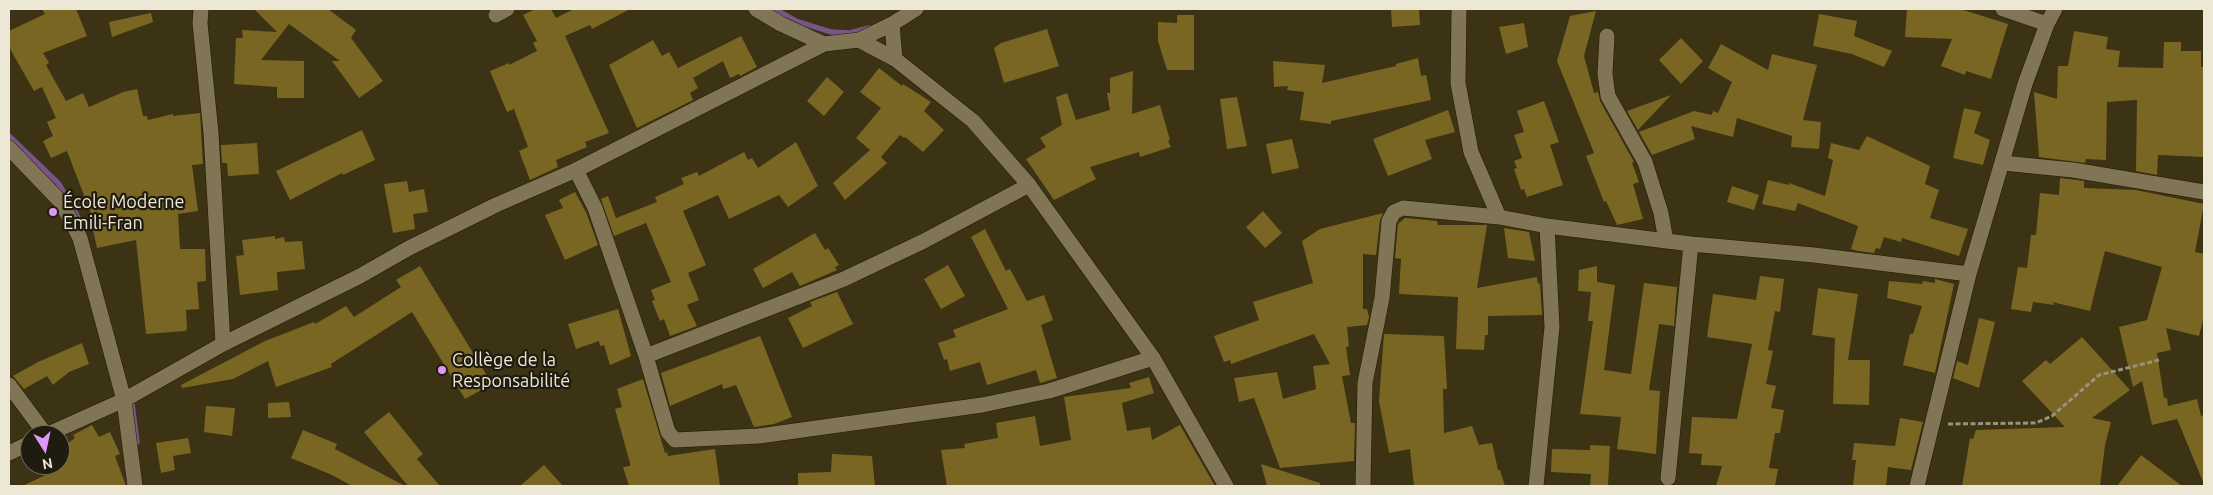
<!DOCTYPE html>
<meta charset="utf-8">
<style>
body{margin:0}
#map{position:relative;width:2213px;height:495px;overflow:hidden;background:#3c3214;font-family:Ubuntu,sans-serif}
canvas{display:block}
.frame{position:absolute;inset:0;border:10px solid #ede8d6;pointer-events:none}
.north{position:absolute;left:20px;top:425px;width:50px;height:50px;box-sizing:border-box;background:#1f1b0e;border:1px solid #716d5e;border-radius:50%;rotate:170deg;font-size:14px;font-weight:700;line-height:20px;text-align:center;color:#ede8d6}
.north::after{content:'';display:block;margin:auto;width:18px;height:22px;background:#dc99f4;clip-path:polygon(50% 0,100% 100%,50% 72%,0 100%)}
</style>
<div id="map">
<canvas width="2213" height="495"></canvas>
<div class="frame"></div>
<div class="north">N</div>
</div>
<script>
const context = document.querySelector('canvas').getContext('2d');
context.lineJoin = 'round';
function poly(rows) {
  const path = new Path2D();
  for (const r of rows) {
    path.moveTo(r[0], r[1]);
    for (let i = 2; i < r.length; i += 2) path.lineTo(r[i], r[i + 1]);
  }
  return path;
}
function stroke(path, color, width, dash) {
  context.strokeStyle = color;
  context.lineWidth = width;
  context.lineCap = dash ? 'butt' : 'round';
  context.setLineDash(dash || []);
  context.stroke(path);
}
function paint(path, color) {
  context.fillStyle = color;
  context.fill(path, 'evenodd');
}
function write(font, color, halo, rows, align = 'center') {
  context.font = font + ' Ubuntu,sans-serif';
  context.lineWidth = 4.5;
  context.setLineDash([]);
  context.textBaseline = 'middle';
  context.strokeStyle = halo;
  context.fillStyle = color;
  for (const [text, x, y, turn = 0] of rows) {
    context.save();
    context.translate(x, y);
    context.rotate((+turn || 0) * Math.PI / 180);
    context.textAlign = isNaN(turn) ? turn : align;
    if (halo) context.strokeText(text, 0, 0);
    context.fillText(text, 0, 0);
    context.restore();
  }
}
const stream = poly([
 [774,9,796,21,831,32,850,33,869,28],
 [9,136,58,183,74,209,83,229],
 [132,404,137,442]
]);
const building = poly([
 [42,9,76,9,87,36,43,53,49,63,46,65,66,101,83,93,89,107,123,92,137,89,143,116,147,116,148,120,173,114,173,116,200,113,203,164,192,165,198,211,178,214,180,249,205,249,206,281,197,282,199,309,186,310,187,329,185,331,146,334,136,240,97,248,92,225,95,224,67,151,51,158,43,141,53,136,47,122,56,118,42,87,34,91,9,47,9,31,45,14],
 [254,9,328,9,356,30,351,38,383,81,359,98,332,61,340,61,289,24,261,60,304,61,304,98,277,98,277,87,234,84,236,38,243,38,242,30,277,32],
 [535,9,551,9,556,18,574,9,630,9,592,29,590,25,565,36,609,133,585,142,587,147,556,160,558,167,530,180,519,151,528,147,514,109,507,112,490,71,509,63,509,65,537,51,533,43,537,41,523,15],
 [1391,9,1419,9,1420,25,1392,27],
 [1907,9,1960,9,2008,24,1991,79,1966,71,1965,75,1941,66,1952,39,1905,37],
 [1596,11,1584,56,1594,93,1598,92,1600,101,1634,162,1632,163,1639,182,1633,184,1643,219,1617,225,1606,201,1604,202,1586,156,1594,153,1557,61,1570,16],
 [151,13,153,22,112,37,109,22],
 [1819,14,1857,21,1854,36,1892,51,1884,67,1852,54,1813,46],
 [1177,15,1194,15,1194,70,1167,70,1158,41,1158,22,1177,23],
 [1524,23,1528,47,1506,54,1499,27],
 [1047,29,1059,66,1004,83,994,48,1001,43],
 [2074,31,2108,37,2106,49,2120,51,2118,67,2163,68,2164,42,2181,42,2181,51,2201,51,2201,67,2204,67,2204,157,2158,155,2157,175,2136,171,2137,100,2107,102,2106,160,2086,159,2085,163,2039,157,2034,92,2057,99,2058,66,2068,66],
 [741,36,757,67,740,76,739,74,730,78,723,61,693,78,698,88,690,93,693,100,637,128,609,65,653,40,662,56,669,52,678,68],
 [1681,38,1703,61,1681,84,1659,60],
 [1721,44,1768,70,1772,54,1817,65,1803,120,1821,122,1819,149,1791,147,1792,136,1737,118,1733,137,1691,126,1695,139,1652,155,1639,132,1694,111,1712,115,1713,111,1718,113,1732,82,1708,68],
 [1418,58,1421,76,1426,75,1431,100,1331,121,1331,124,1300,120,1304,92,1287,90,1288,86,1274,87,1273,61,1325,65,1322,83,1396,66,1396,64],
 [879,68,902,86,903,84,931,102,924,111,944,130,923,152,905,137,904,138,900,135,881,157,887,163,845,200,833,183,870,150,856,138,881,108,860,92],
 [1133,71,1132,114,1160,105,1170,140,1168,141,1171,147,1140,157,1139,152,1090,167,1096,179,1054,200,1026,159,1046,147,1040,138,1062,125,1056,97,1067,93,1076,120,1110,110,1107,93,1110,93,1110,78],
 [827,77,844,92,824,116,807,101],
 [1671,95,1638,130,1627,111],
 [1237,97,1247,146,1227,149,1220,99],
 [1544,101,1559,142,1550,145,1563,185,1527,197,1524,189,1521,190,1514,169,1517,168,1514,161,1522,158,1514,135,1524,132,1517,111],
 [1964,108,1981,112,1974,133,1990,140,1983,165,1953,158],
 [1448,110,1455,132,1425,140,1432,159,1388,176,1373,139],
 [362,130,375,160,343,175,342,173,290,200,276,171],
 [1867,136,1930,166,1925,184,1939,190,1930,218,1968,229,1959,256,1902,238,1901,242,1884,237,1880,249,1876,248,1874,253,1858,251,1851,249,1858,226,1798,203,1795,211,1762,204,1768,180,1789,185,1789,183,1825,196,1833,160,1828,158,1831,143,1859,150],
 [1292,139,1299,168,1272,174,1266,144],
 [796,142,818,186,788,207,779,195,729,219,718,195,683,211,706,265,688,273,699,300,687,305,697,326,670,336,664,319,660,321,652,301,655,300,651,290,671,282,646,223,614,236,601,199,608,196,616,218,657,202,655,197,684,184,681,178,697,172,699,176,744,152,748,160,752,158,758,168],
 [257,143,259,174,228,176,227,163,222,163,221,145],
 [2060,178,2084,181,2084,188,2136,190,2204,204,2195,252,2204,254,2204,316,2199,336,2166,328,2171,350,2157,353,2164,398,2167,398,2168,406,2197,399,2201,416,2204,415,2204,484,2177,419,2152,425,2142,381,2133,387,2119,327,2147,320,2162,267,2105,251,2090,311,2052,302,2055,305,2033,302,2031,312,2011,309,2018,267,2027,268,2031,235,2036,235,2040,193,2059,195],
 [407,181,409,192,424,189,428,212,413,214,415,229,393,233,384,184],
 [1732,186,1759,195,1754,210,1727,202],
 [575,192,586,212,598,245,565,260,545,215,563,208,559,200],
 [1263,211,1282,233,1265,248,1246,227],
 [1383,213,1380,220,1376,255,1363,254,1363,309,1367,309,1369,317,1367,325,1347,327,1349,346,1346,347,1350,375,1342,376,1351,423,1355,423,1354,461,1280,468,1254,398,1239,402,1234,378,1277,372,1283,399,1316,389,1313,366,1330,364,1314,334,1231,364,1230,360,1224,362,1214,336,1259,320,1253,302,1313,283,1302,241,1320,229],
 [1405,218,1437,221,1438,225,1487,225,1477,288,1537,277,1538,284,1540,283,1542,315,1488,316,1488,335,1485,335,1484,350,1456,349,1458,297,1399,294,1401,259,1395,258,1398,224],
 [1504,228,1529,232,1535,261,1508,258],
 [985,229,1006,271,1010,269,1027,301,1044,295,1053,320,1041,325,1057,378,1040,383,1036,370,987,385,980,362,950,371,947,359,944,360,938,343,956,337,953,330,1008,309,971,237],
 [815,233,825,250,828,248,839,265,835,267,837,270,800,286,792,272,763,288,753,269],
 [275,236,275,239,284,237,285,242,302,241,305,269,277,272,278,290,240,295,236,256,244,255,242,240],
 [948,265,965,296,941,309,924,279],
 [420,266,492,384,465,399,412,312,331,364,332,367,276,387,268,361,233,379,182,388,181,385,265,341,314,322,315,324,346,306,354,317,401,287,396,280],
 [1597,266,1597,282,1615,285,1604,370,1631,374,1644,283,1677,287,1674,326,1659,324,1649,390,1660,391,1656,454,1617,449,1621,417,1580,414,1593,321,1588,321,1591,292,1578,291,1579,270],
 [1760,276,1784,279,1780,312,1775,311,1768,350,1773,351,1766,384,1776,386,1771,408,1784,410,1780,433,1775,433,1769,468,1778,469,1775,486,1716,486,1722,466,1701,465,1702,454,1689,453,1692,417,1737,419,1752,344,1707,337,1713,294,1756,300],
 [1935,279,1954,284,1935,373,1903,365,1910,334,1913,334,1922,306,1887,298,1889,281,1922,284,1923,281,1935,283],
 [1818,288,1858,294,1848,360,1870,360,1869,405,1833,404,1835,338,1812,335],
 [837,292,853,324,803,348,788,318,812,306,810,302],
 [618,309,631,356,610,365,604,345,600,346,599,341,576,349,568,324],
 [1979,318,1995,322,1979,388,1953,378,1957,361,1968,365],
 [1384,334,1444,336,1447,389,1443,389,1444,433,1472,426,1479,445,1492,443,1498,470,1500,470,1505,486,1414,486,1410,449,1389,453,1379,401],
 [760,336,792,417,774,424,754,427,736,385,723,389,722,384,670,406,661,373],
 [2082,337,2130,390,2092,418,2111,422,2105,445,2100,486,1962,486,1970,438,1973,439,1976,430,2065,427,2022,381,2046,360,2050,364],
 [82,343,89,364,69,372,53,385,47,376,24,389,13,376,38,362],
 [1149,377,1154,393,1122,403,1127,431,1150,427,1152,440,1180,425,1215,486,947,486,941,450,965,448,964,444,998,438,996,423,1035,416,1040,446,1071,440,1064,397,1131,388,1129,383],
 [643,379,665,453,667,452,668,456,715,449,720,486,629,486,623,467,630,466,630,463,615,409,622,407,617,389],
 [289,402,291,417,268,418,268,403],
 [206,406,235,408,232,436,204,432],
 [389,412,423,454,417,459,440,486,408,486,364,432],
 [1900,418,1923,422,1911,470,1888,467,1886,486,1853,486,1856,460,1852,460,1854,443,1895,446],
 [92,425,99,437,110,432,120,454,115,456,126,486,22,486,48,474,41,465,60,465,60,449,75,438,73,435],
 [303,430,337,444,335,449,405,486,352,486,332,475,291,458],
 [188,438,191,453,173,456,175,470,161,473,156,443],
 [1590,445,1610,446,1608,486,1590,486,1591,474,1551,472,1552,449,1590,450],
 [832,454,872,456,875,486,798,486,798,473,831,472],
 [2141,455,2182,486,2117,486],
 [1261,464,1320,483,1320,486,1267,486],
 [544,465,563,486,520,486]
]);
const path = poly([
 [1948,424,2036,423,2052,416,2099,375,2159,360]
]);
const minor = poly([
 [201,9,200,23,211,133,223,344],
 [756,9,781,24,824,44],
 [1459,9,1458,83,1471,152,1499,217],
 [2003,9,2047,24],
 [496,15,507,9],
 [892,24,895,59],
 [1607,36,1605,74,1608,96,1645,162,1661,213,1666,241],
 [859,40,895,59,973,121,1029,185,1153,358,1226,486],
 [9,148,61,202,80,238,124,400,135,486],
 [2003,163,2073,170,2204,192],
 [576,170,595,208,646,356,668,432,675,440,759,436,982,405,1049,391,1153,358],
 [646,356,844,279,924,241,1029,185],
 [9,385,46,435],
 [46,435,124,400,223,344,360,276,409,248,496,205,576,170,824,44,859,40,892,24,916,9],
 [9,453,30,443],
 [1668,478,1691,244],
 [1363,486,1365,383,1382,298,1389,221,1394,212,1403,208,1499,217,1547,226,1691,244,1814,255,1969,274],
 [1536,486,1552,327,1547,226],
 [1917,486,1969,274,2025,84,2047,24,2055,9]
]);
const markers = [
 [53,212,5,"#dc99f4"],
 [442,370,5,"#dc99f4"]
];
const poiNames = [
 ["École Moderne",63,202],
 ["Emili-Fran",63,223],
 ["Collège de la",452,360],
 ["Responsabilité",452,381]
];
stroke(stream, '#795486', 5.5);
paint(building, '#7a6623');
stroke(minor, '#231a00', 16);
stroke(path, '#9a937b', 3, [5, 2.5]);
stroke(minor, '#807555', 15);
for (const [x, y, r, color] of markers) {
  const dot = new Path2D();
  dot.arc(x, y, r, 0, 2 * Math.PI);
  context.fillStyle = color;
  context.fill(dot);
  stroke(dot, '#1f1b0e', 2);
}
write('18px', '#ede8d6', '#1f1b0e', poiNames, 'left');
</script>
